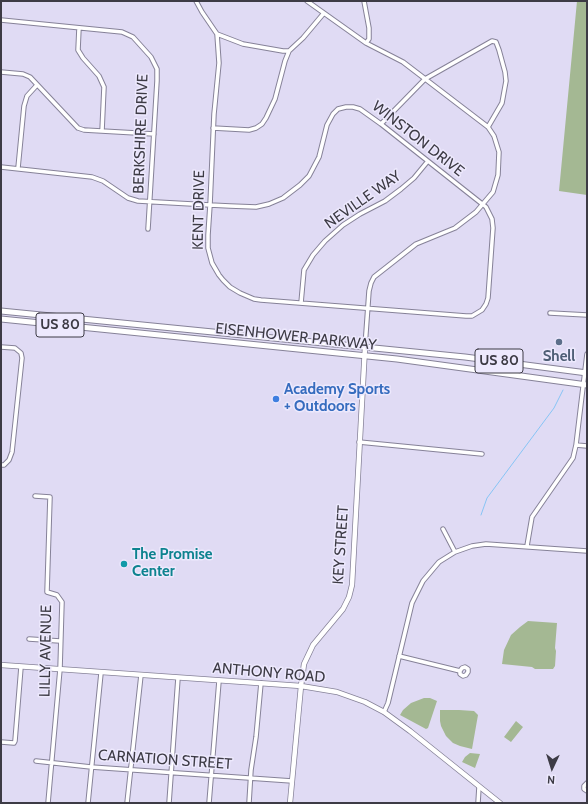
<!DOCTYPE html>
<style>
body{margin:0}
#map{position:relative;width:588px;height:804px;overflow:hidden;background:#e0dbf4;font-family:Cabin,sans-serif}
canvas{display:block}
.frame{position:absolute;inset:0;border:2px solid #3d3b45;pointer-events:none}
.north{position:absolute;left:532px;top:748px;width:40px;height:40px;-webkit-text-stroke:3px #ede9fd;paint-order:stroke;rotate:184deg;font-size:11px;font-weight:700;line-height:16px;text-align:center;color:#3d3b45}
.north::after{content:'';display:block;margin:auto;width:14px;height:18px;background:#3d3b45;clip-path:polygon(50% 0,100% 100%,50% 72%,0 100%)}
</style>
<div id="map">
<canvas width="588" height="804"></canvas>
<div class="frame"></div>
<div class="north">N</div>
</div>
<script>
const context = document.querySelector('canvas').getContext('2d');
context.lineJoin = 'round';
function paint(path, color) {
  context.fillStyle = color;
  context.fill(path, 'evenodd');
}
function poly(rows) {
  const path = new Path2D();
  for (const r of rows) {
    path.moveTo(r[0], r[1]);
    for (let i = 2; i < r.length; i += 2) path.lineTo(r[i], r[i + 1]);
  }
  return path;
}
function stroke(path, color, width, dash) {
  context.strokeStyle = color;
  context.lineWidth = width;
  context.lineCap = dash ? 'butt' : 'round';
  context.setLineDash(dash || []);
  context.stroke(path);
}
function write(font, color, halo, rows, align = 'center') {
  context.font = font + ' Cabin,sans-serif';
  context.lineWidth = 3;
  context.setLineDash([]);
  context.textBaseline = 'middle';
  context.strokeStyle = halo;
  context.fillStyle = color;
  for (const [text, x, y, turn = 0] of rows) {
    context.save();
    context.translate(x, y);
    context.rotate((+turn || 0) * Math.PI / 180);
    context.textAlign = isNaN(turn) ? turn : align;
    if (halo) context.strokeText(text, 0, 0);
    context.fillText(text, 0, 0);
    context.restore();
  }
}
const green = poly([
 [577,1,587,1,587,195,559,191],
 [528,621,557,623,555,648,556,651,555,666,553,669,535,669,532,667,502,664,504,650,511,635,520,627],
 [424,698,430,698,437,701,428,728,426,729,400,715,403,710,411,703],
 [440,710,459,710,474,711,478,715,472,749,460,746,453,743,446,736,441,726,440,721],
 [516,721,523,727,511,742,504,737],
 [470,753,480,754,475,768,462,762,465,757]
]);
const stream = poly([
 [481,515,487,498,554,408,563,390]
]);
const street = poly([
 [196,1,202,12,217,34,243,44,283,51,289,51,303,38,324,13],
 [307,1,366,43,403,62,488,127,494,136,499,152,498,175,493,192,476,212,455,228,416,244,374,277,371,283,369,291,365,347],
 [364,1,369,28,369,39,366,43],
 [1,20,122,32,133,37,151,57,157,69,157,81,148,229],
 [79,28,78,50,83,58,99,76,104,87,102,131],
 [1,72,23,74,30,77,78,128,84,130,154,134],
 [381,124,425,79,492,41,496,42,499,50,505,72,506,81,502,103,488,127],
 [213,128,249,130,256,128,262,124,266,118,275,99,285,61,289,51],
 [1,167,92,177,103,181,128,198,138,201,210,205,230,206,256,207,269,204,283,198,300,185,309,176,319,157,327,125,333,114,338,109,346,107,353,107,360,109,381,124,486,207,492,219,493,228,488,298,486,304,482,310,472,316,466,316,261,300,254,299,240,293,230,287,223,280,219,275,212,263,208,248,208,235,210,205,214,114,219,63,217,34],
 [18,168,24,106,27,96,37,85],
 [301,303,304,270,313,255,325,241,343,225,360,214,385,201,401,189,414,178,428,161],
 [550,313,587,315],
 [1,347,15,348,21,353,22,358,12,452,9,460,4,465,1,465],
 [359,442,482,454],
 [576,445,587,446],
 [35,496,50,497,47,592,57,595,62,602,60,669,48,803],
 [443,529,455,552],
 [527,546,532,517,573,458,576,445,587,354],
 [29,639,60,641],
 [399,656,460,671,460,674,463,676,466,675,468,672,468,669,465,667,462,668,460,671],
 [384,712,388,703,412,603,423,581,439,562,455,552,472,546,486,544,587,551],
 [1,742,14,743,15,741,21,667],
 [36,761,91,767,292,781],
 [587,783,584,786,584,789,587,791],
 [88,803,101,673],
 [127,803,141,675],
 [169,803,178,678],
 [209,803,219,681],
 [249,803,251,770,256,737,261,683],
 [478,803,479,787]
]);
const secondary = poly([
 [1,665,301,686,337,692,365,702,384,712,410,731,500,803],
 [290,803,301,686,304,664,313,645,343,609,349,597,352,585,365,347]
]);
const primary = poly([
 [1,311,465,357,587,373],
 [1,319,397,359,587,385]
]);
const markers = [
 [559,342,4,"#5c6f8a"],
 [276,399,4,"#3f7fe0"],
 [124,564,4,"#0f9aa8"]
];
const shields = [
 [60,325,48],
 [499,361,48]
];
const shieldNames = [
 ["US 80",60,325],
 ["US 80",499,361]
];
const streetNames = [
 ["BERKSHIRE DRIVE",141,134,-88],
 ["WINSTON DRIVE",418,139,38],
 ["NEVILLE WAY",363,200,-35],
 ["KENT DRIVE",199,210,-89],
 ["EISENHOWER PARKWAY",296,337,6],
 ["KEY STREET",341,545,-86],
 ["LILLY AVENUE",46,651,-89],
 ["ANTHONY ROAD",269,673,5],
 ["CARNATION STREET",165,760,4]
];
const serviceNames = [
 ["Shell",559,357]
];
const shopNames = [
 ["Academy Sports",284,390],
 ["+ Outdoors",284,407]
];
const cultureNames = [
 ["The Promise",132,555],
 ["Center",132,572]
];
paint(green, '#a4b893');
stroke(stream, '#87c4f5', 1);
stroke(street, '#868298', 5.5);
stroke(secondary, '#868298', 6);
stroke(primary, '#868298', 7);
stroke(street, '#fff', 3.5);
stroke(secondary, '#fff', 4.5);
stroke(primary, '#fff', 5);
for (const [x, y, r, color] of markers) {
  const dot = new Path2D();
  dot.arc(x, y, r, 0, 2 * Math.PI);
  context.fillStyle = color;
  context.fill(dot);
  stroke(dot, '#ede9fd', 1.5);
}
for (const [x, y, w] of shields) {
  const box = new Path2D();
  box.roundRect(x - w / 2, y - 12, w, 24, 3);
  context.fillStyle = '#ede9fd';
  context.fill(box);
  stroke(box, '#3d3b45', 1);
}
write('bold 14px', '#3d3b45', null, shieldNames);
write('15px', '#3d3b45', '#ede9fd', streetNames);
write('bold 15px', '#4e5e75', '#ede9fd', serviceNames);
write('bold 15px', '#366cbe', '#ede9fd', shopNames, 'left');
write('bold 15px', '#0d838f', '#ede9fd', cultureNames, 'left');
</script>
